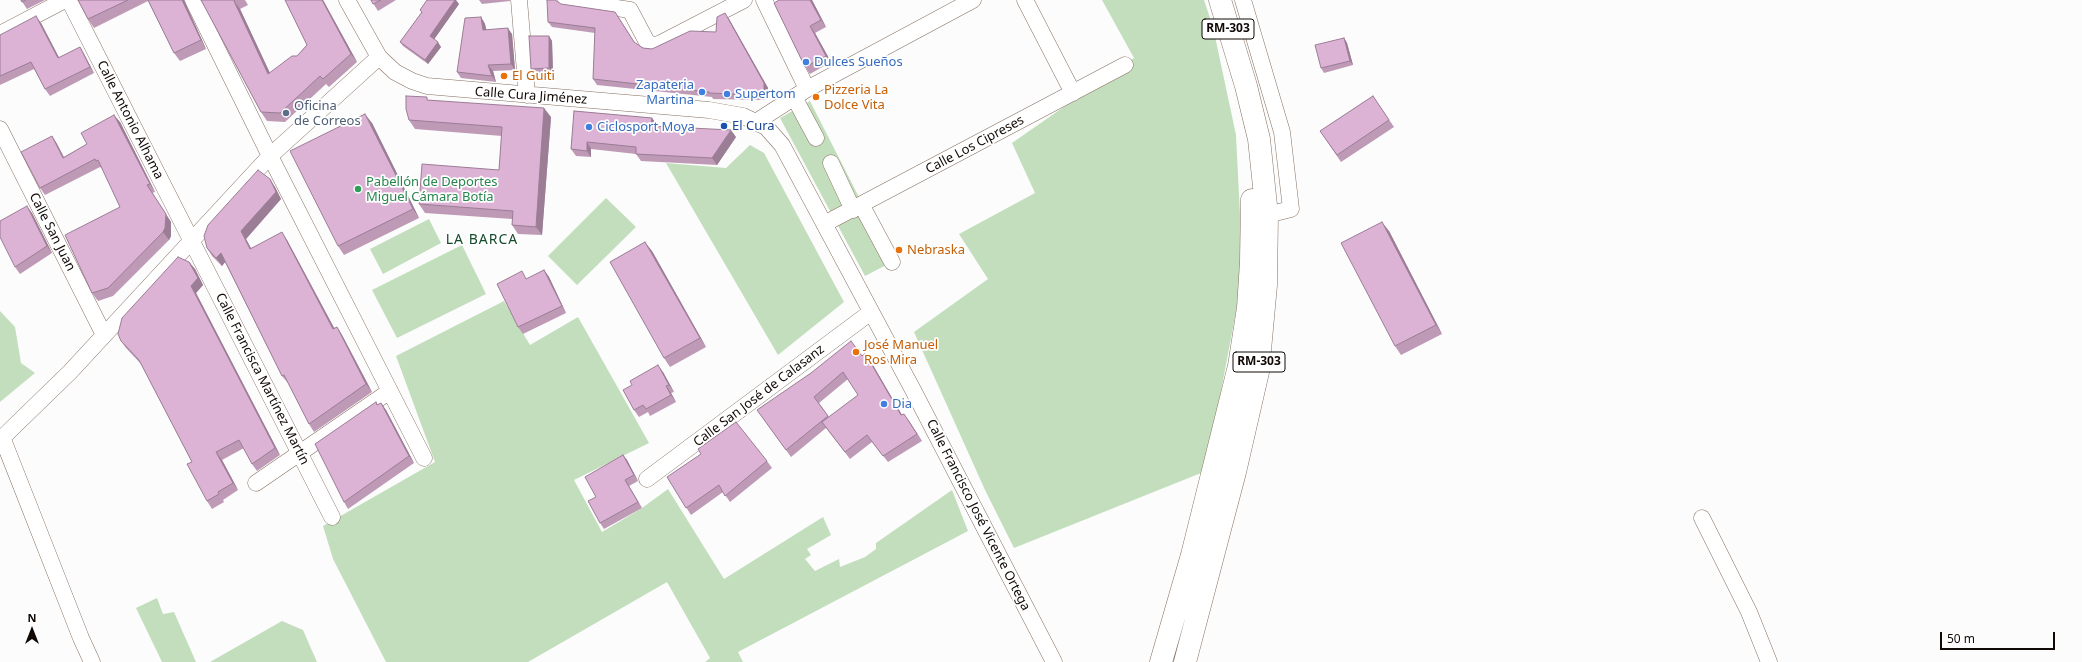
<!DOCTYPE html>
<meta charset="utf-8">
<style>
body{margin:0}
#map{position:relative;width:2082px;height:662px;overflow:hidden;background:#fcfcfc;font-family:"Noto Sans",sans-serif}
canvas{display:block}
.north{position:absolute;left:12px;top:610px;width:40px;height:40px;-webkit-text-stroke:3px #fff;paint-order:stroke;rotate:0deg;font-size:11px;font-weight:700;line-height:16px;text-align:center;color:#110905}
.north::after{content:'';display:block;margin:auto;width:14px;height:18px;background:#110905;clip-path:polygon(50% 0,100% 100%,50% 72%,0 100%)}
.scale{position:absolute;left:1940px;top:632px;width:115px;height:18px;box-sizing:border-box;border:2px solid #110905;border-top:0;padding-left:5px;font-size:12px;line-height:14px;white-space:nowrap;color:#110905;-webkit-text-stroke:3px #fff;paint-order:stroke}
</style>
<div id="map">
<canvas width="2082" height="662"></canvas>
<div class="north">N</div>
<div class="scale">50 m</div>
</div>
<script>
const context = document.querySelector('canvas').getContext('2d');
context.lineJoin = 'round';
function paint(path, color) {
  context.fillStyle = color;
  context.fill(path, 'evenodd');
}
function poly(rows) {
  const path = new Path2D();
  for (const r of rows) {
    path.moveTo(r[0], r[1]);
    for (let i = 2; i < r.length; i += 2) path.lineTo(r[i], r[i + 1]);
  }
  return path;
}
function stroke(path, color, width, dash) {
  context.strokeStyle = color;
  context.lineWidth = width;
  context.lineCap = dash ? 'butt' : 'round';
  context.setLineDash(dash || []);
  context.stroke(path);
}
function write(font, color, halo, rows, align = 'center') {
  context.font = font + ' "Noto Sans",sans-serif';
  context.lineWidth = 3.5;
  context.setLineDash([]);
  context.textBaseline = 'middle';
  context.strokeStyle = halo;
  context.fillStyle = color;
  for (const [text, x, y, turn = 0] of rows) {
    context.save();
    context.translate(x, y);
    context.rotate((+turn || 0) * Math.PI / 180);
    context.textAlign = isNaN(turn) ? turn : align;
    if (halo) context.strokeText(text, 0, 0);
    context.fillText(text, 0, 0);
    context.restore();
  }
}
const green = poly([
 [1102,0,1204,0,1213,27,1236,135,1243,274,1206,471,1014,548,985,490,914,332,988,279,959,234,1035,193,1012,143,1134,58],
 [810,101,892,262,865,276,780,118],
 [750,145,764,153,844,302,778,355,666,163,726,168],
 [606,198,636,227,577,285,548,256],
 [429,219,441,243,383,274,370,249],
 [462,245,486,294,397,338,372,290],
 [504,301,530,345,578,317,649,443,574,480,602,532,642,508,668,489,724,579,823,517,831,535,807,549,811,555,805,559,815,571,839,559,840,567,865,557,876,549,876,543,952,490,968,531,738,652,743,662,705,662,710,658,667,582,528,662,386,662,333,559,323,526,435,462,396,356],
 [0,311,15,327,21,363,35,373,0,402],
 [157,598,163,614,174,612,196,662,162,662,136,608],
 [282,621,303,630,317,662,210,662]
]);
const minor = poly([
 [69,0,332,517],
 [193,0,270,156,424,458],
 [347,0,379,57,395,72,412,81,427,86,709,110,743,116,766,127,782,145,913,390,1054,662],
 [519,0,527,95],
 [566,0,630,10,648,44,657,45,744,0],
 [764,0,807,89],
 [1025,0,1073,93],
 [1243,0,1282,132,1291,209,1267,215],
 [0,34,65,0],
 [794,97,816,138],
 [756,122,807,89,973,0],
 [0,129,104,335],
 [831,163,853,210],
 [862,206,892,262],
 [824,224,1125,65],
 [2,437,81,638,92,662],
 [0,440,70,372,270,156,379,57],
 [647,479,871,312],
 [256,483,390,391],
 [1702,518,1749,612,1769,662]
]);
const highway = poly([
 [1161,662,1192,555,1239,366,1248,308,1251,262,1252,200],
 [1185,662,1235,472,1258,372,1266,285,1267,215,1259,139,1246,86,1220,0]
]);
const wall = poly([
 [21,0,45,0,27,9],
 [78,0,184,0,206,49,180,61,174,53,148,1,94,28,88,19],
 [201,0,245,0,248,5,240,9,270,73,297,56,307,45,285,0,323,0,357,62,329,87,326,84,285,122,267,121,261,112],
 [371,0,396,0,378,11],
 [479,0,510,0,510,1,482,4],
 [779,0,812,0,826,27,815,33,831,62,810,74,805,67],
 [459,4,434,39,441,47,428,64,403,46,400,42,422,13,420,10],
 [561,4,619,18,635,43,643,48,652,49,716,32,729,19,768,88,767,99,762,100,713,99,712,97,597,85,593,79,595,33,552,27,548,22],
 [481,17,485,24,486,30,512,34,515,70,493,71,496,82,461,78,457,72],
 [41,23,59,58,80,47,84,54,94,73,50,96,45,89,34,69,0,85,0,35],
 [549,36,552,41,553,73,535,73,531,69],
 [1344,38,1347,43,1353,65,1324,73,1321,68],
 [1373,96,1394,127,1341,162,1320,131],
 [429,100,551,117,542,235,518,234,512,225,512,219,425,213,419,204,499,170,502,136,415,129,409,120],
 [574,111,652,118,657,125,657,127,736,137,717,165,641,161,636,154,591,149,591,157,576,156,571,149],
 [120,122,155,192,152,193,171,222,171,236,169,240,113,296,98,301,92,293,120,207,102,168,101,168,100,167,45,195,40,188,52,136,57,144,64,157,87,144],
 [372,123,419,218,344,255,338,246],
 [275,187,281,199,246,239,251,248,287,240,334,328,337,327,342,335,372,392,314,432,309,424,288,383,282,376,225,262,222,266,212,256,207,248],
 [32,213,52,253,20,274,15,267],
 [1389,231,1442,334,1401,355,1395,346],
 [652,251,706,347,670,367,664,358],
 [189,262,195,269,203,285,196,293,280,455,257,471,252,464,244,448,222,460,238,490,223,500,224,502,212,509,207,501,192,462,141,364,126,348,121,341],
 [544,270,549,277,566,313,523,334,518,327,527,279],
 [865,353,870,360,902,415,909,421,922,441,888,462,872,442,850,459,826,428,791,457,757,410,862,356],
 [848,379,858,395,829,417,819,403],
 [663,372,674,392,671,393,676,402,650,416,648,412,639,417,634,410],
 [376,402,378,405,381,403,386,410,414,463,348,509,344,502],
 [623,455,627,460,638,481,629,486,642,508,604,529,600,523],
 [767,461,772,468,730,502,723,492,691,515,667,477]
]);
const shadedWall = poly([
 [182,0,184,0,206,49,201,40],
 [322,0,323,0,357,62,351,54],
 [455,0,456,0,459,4,433,41,430,36],
 [810,0,812,0,826,27,821,20],
 [234,1,240,9,274,82,268,74],
 [725,13,729,19,768,88,767,99,764,93],
 [36,16,41,23,63,65,58,58],
 [481,17,485,24,488,36,483,30],
 [810,26,815,33,831,62,826,56],
 [508,28,512,34,515,70,511,64],
 [549,36,552,41,553,73,549,68],
 [1344,38,1347,43,1353,65,1350,61],
 [438,42,441,47,428,64,425,60],
 [80,47,84,54,94,73,90,67],
 [488,65,493,71,496,82,492,76],
 [544,108,551,117,542,235,536,227],
 [365,114,372,123,419,218,413,209],
 [114,115,120,122,155,192,150,184],
 [652,118,657,125,656,133,651,126],
 [731,130,736,137,717,165,712,158],
 [52,136,57,144,68,166,63,158],
 [587,142,591,149,591,157,587,151],
 [270,179,275,187,281,199,246,239,255,256,250,249,241,231],
 [147,185,171,222,171,236,169,240,163,232],
 [27,206,32,213,52,253,47,246],
 [1382,222,1389,231,1442,334,1436,325],
 [282,232,287,240,339,337,333,329],
 [645,242,652,251,706,347,700,338],
 [221,253,226,261,222,266,216,258],
 [189,262,195,269,203,285,196,293,280,455,275,448,191,286],
 [544,270,549,277,566,313,562,306],
 [337,327,342,335,372,392,366,384],
 [865,353,870,360,906,422,901,415],
 [658,365,663,372,674,392,669,385],
 [666,386,671,393,676,402,671,395],
 [381,403,386,410,414,463,409,456],
 [904,414,909,421,922,441,917,434],
 [216,452,222,460,238,490,233,483],
 [623,455,627,460,638,481,634,475],
 [625,480,629,486,642,508,638,502]
]);
const building = poly([
 [21,0,26,0,22,2,21,0],
 [78,0,128,0,88,19,78,0],
 [148,0,182,0,201,40,174,53,148,0],
 [201,0,235,0,234,1,268,74,292,56,297,56,307,45,285,0,322,0,351,54,323,79,320,76,280,113,261,112,201,0],
 [371,0,381,0,373,4,371,0],
 [427,0,455,0,430,36,438,42,425,60,400,42,422,12,420,10,427,0],
 [547,0,555,0,561,4,615,12,634,42,643,48,652,49,690,31,716,32,717,17,725,13,764,83,764,93,758,95,709,93,709,92,593,79,595,28,548,22,547,0],
 [779,0,810,0,821,20,810,26,826,56,805,67,774,3,779,0],
 [36,16,58,58,80,47,90,67,45,89,31,62,0,76,0,35,36,16],
 [481,17,483,30,508,28,511,64,488,65,492,76,457,72,465,18,481,17],
 [529,36,549,36,549,68,531,69,529,36],
 [1344,38,1350,61,1321,68,1315,45,1344,38],
 [406,96,427,97,427,100,544,108,536,227,512,225,513,211,419,204,422,164,499,170,502,127,409,120,406,109,406,96],
 [1373,96,1389,120,1337,155,1320,131,1373,96],
 [574,111,652,118,651,126,731,130,712,158,636,154,636,147,587,142,587,151,571,149,574,111],
 [365,114,413,209,338,246,290,151,365,114],
 [114,115,150,184,147,185,166,214,165,228,163,232,108,288,92,293,65,235,120,207,98,160,96,161,95,159,40,188,21,152,52,136,63,158,87,144,81,133,114,115],
 [258,170,270,179,276,192,241,231,250,249,282,232,333,329,337,327,366,384,309,424,284,375,282,376,221,253,216,258,207,248,204,236,208,225,258,170],
 [27,206,47,246,15,267,0,237,0,221,27,206],
 [1382,222,1436,325,1395,346,1341,243,1382,222],
 [645,242,700,338,664,358,610,262,645,242],
 [178,257,189,262,198,278,191,286,275,448,252,464,239,440,216,452,233,483,218,492,219,494,207,501,187,464,192,462,139,360,121,341,118,334,122,318,178,257],
 [544,270,562,306,518,327,497,284,522,271,526,279,544,270],
 [851,341,862,356,865,353,901,415,904,414,917,434,883,456,867,435,845,452,822,422,858,395,843,372,814,397,828,416,786,450,757,410,811,373,851,341],
 [658,365,669,385,666,386,671,395,646,409,643,405,634,410,623,390,632,385,630,381,658,365],
 [376,402,377,405,381,403,409,456,344,502,315,444,376,402],
 [736,422,767,461,725,496,719,485,686,508,667,477,701,454,698,449,736,422],
 [623,455,634,475,625,480,638,502,600,523,588,501,596,497,585,477,623,455]
]);
const markers = [
 [806,62,4,"#3f7fe0"],
 [504,76,4,"#e8710a"],
 [702,92,4,"#3f7fe0"],
 [727,94,4,"#3f7fe0"],
 [816,97,4,"#e8710a"],
 [286,113,4,"#5c6f8a"],
 [724,126,4,"#1a4fb4"],
 [589,127,4,"#3f7fe0"],
 [358,189,4,"#2e9e5b"],
 [899,250,4,"#e8710a"],
 [856,352,4,"#e8710a"],
 [884,404,4,"#3f7fe0"]
];
const shields = [
 [1228,29,52],
 [1259,362,52]
];
const shieldNames = [
 ["RM-303",1228,29],
 ["RM-303",1259,362]
];
const shopNames = [
 ["Dulces Sueños",814,62],
 ["Zapateria",694,85,"right"],
 ["Martina",694,100,"right"],
 ["Supertom",735,94],
 ["Ciclosport Moya",597,127],
 ["Dia",892,404]
];
const foodNames = [
 ["El Guiti",512,76],
 ["Pizzeria La",824,90],
 ["Dolce Vita",824,105],
 ["Nebraska",907,250],
 ["José Manuel",864,345],
 ["Ros Mira",864,360]
];
const streetNames = [
 ["Calle Cura Jiménez",531,96,4],
 ["Calle Antonio Alhama",130,120,63],
 ["Calle Los Cipreses",975,145,-28],
 ["Calle San Juan",52,232,63],
 ["Calle Francisca Martínez Martín",262,379,63],
 ["Calle San José de Calasanz",759,396,-37],
 ["Calle Francisco José Vicente Ortega",978,515,63]
];
const serviceNames = [
 ["Oficina",294,106],
 ["de Correos",294,121]
];
const transitNames = [
 ["El Cura",732,126]
];
const leisureNames = [
 ["Pabellón de Deportes",366,182],
 ["Miguel Cámara Botía",366,197]
];
const neighbourhoodNames = [
 ["LA BARCA",482,240]
];
paint(green, '#c3debd');
stroke(minor, '#867060', 17);
stroke(highway, '#867060', 23);
stroke(minor, '#fff', 16);
stroke(highway, '#fff', 22);
paint(wall, '#be9ab7');
paint(shadedWall, '#9b7d95');
paint(building, '#ddb3d5');
stroke(building, '#9b7d95', 1);
for (const [x, y, r, color] of markers) {
  const dot = new Path2D();
  dot.arc(x, y, r, 0, 2 * Math.PI);
  context.fillStyle = color;
  context.fill(dot);
  stroke(dot, '#fff', 1.5);
}
for (const [x, y, w] of shields) {
  const box = new Path2D();
  box.roundRect(x - w / 2, y - 10, w, 20, 3);
  context.fillStyle = '#fff';
  context.fill(box);
  stroke(box, '#110905', 1);
}
write('bold 12px', '#110905', null, shieldNames);
write('13px', '#366cbe', '#fff', shopNames, 'left');
write('13px', '#c56008', '#fff', foodNames, 'left');
write('13px', '#110905', '#fff', streetNames);
write('13px', '#4e5e75', '#fff', serviceNames, 'left');
write('13px', '#164399', '#fff', transitNames, 'left');
write('13px', '#27864d', '#fff', leisureNames, 'left');
context.letterSpacing = '1px';
write('14px', '#154b2b', '#fff', neighbourhoodNames);
context.letterSpacing = '0px';
</script>
